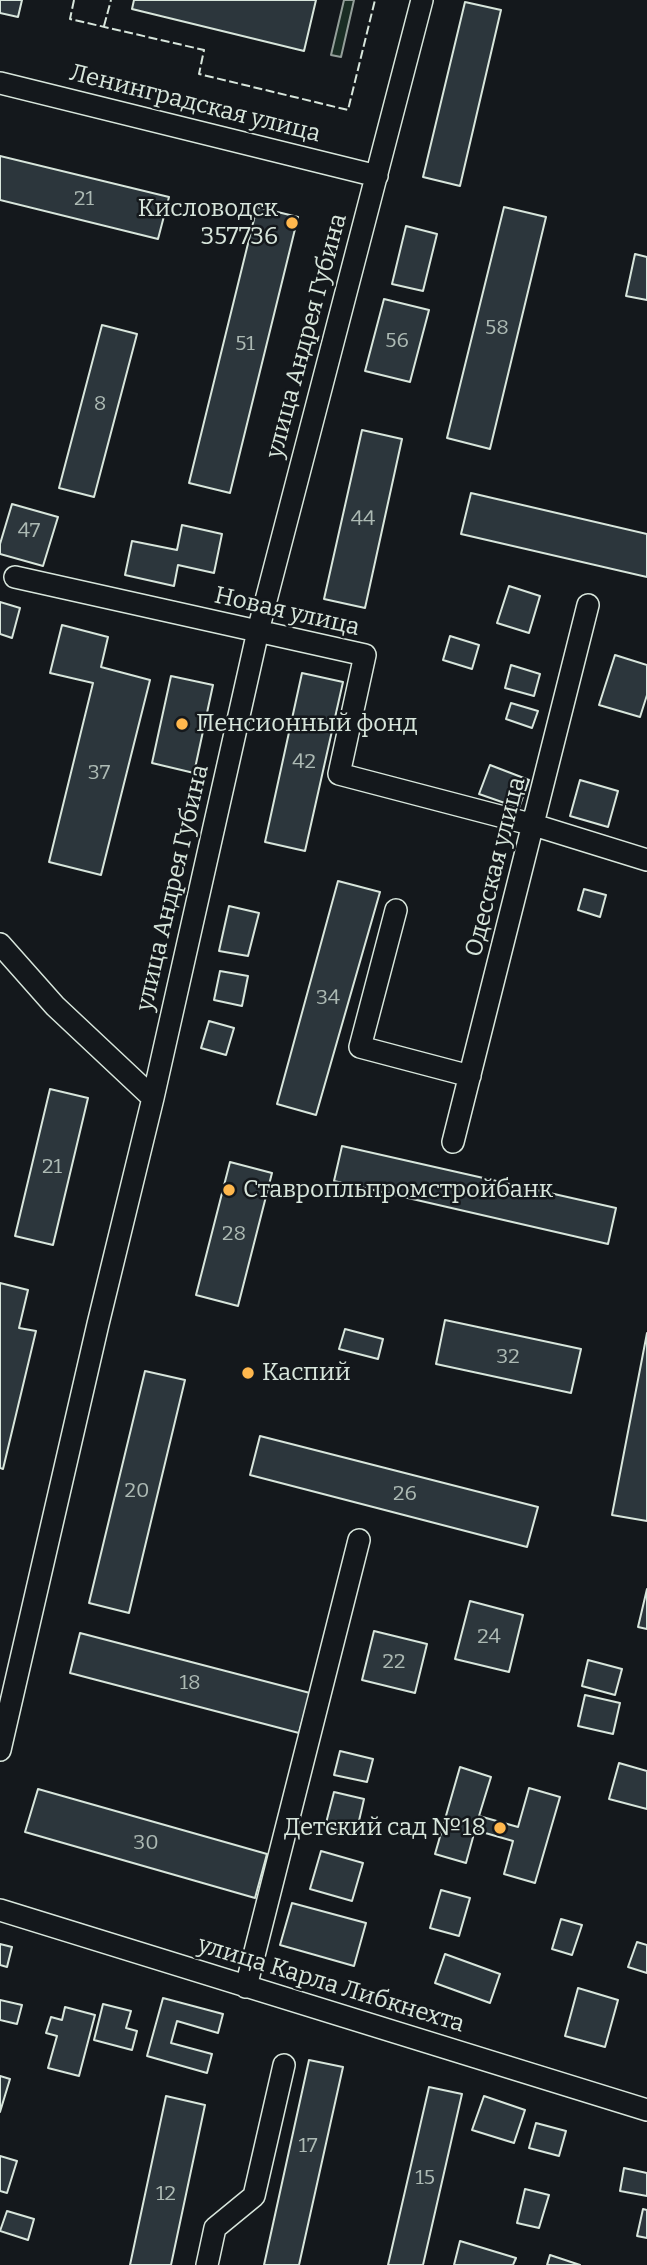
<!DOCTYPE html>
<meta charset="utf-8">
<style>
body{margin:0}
canvas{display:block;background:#14181c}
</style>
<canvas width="647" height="2265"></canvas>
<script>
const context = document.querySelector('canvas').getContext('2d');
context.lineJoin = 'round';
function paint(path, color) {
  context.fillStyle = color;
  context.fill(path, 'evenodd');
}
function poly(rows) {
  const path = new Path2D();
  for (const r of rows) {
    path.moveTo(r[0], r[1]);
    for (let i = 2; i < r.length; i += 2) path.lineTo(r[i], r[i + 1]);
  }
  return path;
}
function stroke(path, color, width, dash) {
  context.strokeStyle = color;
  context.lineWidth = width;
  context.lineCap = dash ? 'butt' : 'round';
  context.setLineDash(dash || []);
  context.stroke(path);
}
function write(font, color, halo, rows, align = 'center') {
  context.font = font + ' Bitter,serif';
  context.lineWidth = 5;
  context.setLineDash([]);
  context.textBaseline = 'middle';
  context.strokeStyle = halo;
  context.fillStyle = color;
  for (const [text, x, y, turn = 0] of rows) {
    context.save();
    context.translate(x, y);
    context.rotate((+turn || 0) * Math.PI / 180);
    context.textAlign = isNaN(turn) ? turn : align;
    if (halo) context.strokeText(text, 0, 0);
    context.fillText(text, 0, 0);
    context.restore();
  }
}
const green = poly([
 [344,0,354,0,341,57,331,55,344,0]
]);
const building = poly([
 [0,0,22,0,18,17,0,13,0,0],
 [134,0,316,0,304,51,132,9,134,0],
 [465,2,501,10,460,186,423,177,465,2],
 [0,156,169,197,158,239,0,200,0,156],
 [257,207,298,217,230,493,189,483,257,207],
 [504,207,546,217,490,449,447,438,504,207],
 [406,226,437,234,423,291,392,284,406,226],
 [635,254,647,257,647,300,626,296,635,254],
 [384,299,429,310,410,382,365,371,384,299],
 [102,325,137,334,94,497,59,488,102,325],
 [362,430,402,439,365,608,324,599,362,430],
 [471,493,647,534,647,577,461,534,471,493],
 [12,504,58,517,43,566,0,554,0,544,12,504],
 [182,525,222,534,214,573,178,565,174,586,125,575,132,541,177,550,182,525],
 [509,586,540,596,529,633,497,623,509,586],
 [0,602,20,608,12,638,0,634,0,602],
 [62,625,108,637,101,667,150,680,101,875,49,862,93,683,50,673,62,625],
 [450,636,479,645,472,669,443,660,450,636],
 [615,655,647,665,647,695,640,717,599,705,615,655],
 [511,665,540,674,534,696,505,688,511,665],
 [302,673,343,682,305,851,265,842,302,673],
 [171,676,213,685,194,773,152,763,171,676],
 [511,703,538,711,532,728,506,719,511,703],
 [490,765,529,780,519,808,479,794,490,765],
 [580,780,618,791,608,827,570,816,580,780],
 [338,881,380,892,316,1115,277,1104,338,881],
 [584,889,606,895,600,917,578,910,584,889],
 [229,906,259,913,248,956,219,951,229,906],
 [220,971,248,976,242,1006,214,1000,220,971],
 [209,1021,234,1028,226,1055,201,1048,209,1021],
 [50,1089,88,1098,53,1245,15,1236,50,1089],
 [342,1146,616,1208,608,1244,334,1181,342,1146],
 [230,1162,272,1173,238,1306,196,1295,230,1162],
 [0,1283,28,1290,19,1328,36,1331,3,1469,0,1468,0,1283],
 [445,1320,581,1349,571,1393,436,1364,445,1320],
 [345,1329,383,1339,378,1359,339,1349,345,1329],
 [647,1333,647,1521,612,1515,647,1333],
 [145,1371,185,1380,129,1613,89,1603,145,1371],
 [260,1436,538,1507,527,1547,250,1475,260,1436],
 [647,1589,647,1629,638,1627,647,1589],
 [470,1601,523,1615,509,1672,455,1659,470,1601],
 [374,1631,427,1644,415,1693,362,1680,374,1631],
 [80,1633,310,1693,299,1733,70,1673,80,1633],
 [588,1660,622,1669,615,1695,582,1686,588,1660],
 [585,1695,620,1703,613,1734,578,1726,585,1695],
 [340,1751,373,1759,367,1782,334,1775,340,1751],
 [619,1763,647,1771,647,1809,609,1799,619,1763],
 [460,1767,491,1777,479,1816,518,1827,529,1788,560,1797,535,1883,504,1874,513,1841,475,1830,466,1863,435,1854,460,1767],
 [38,1789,267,1854,255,1898,25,1832,38,1789],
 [334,1792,364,1799,356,1834,325,1827,334,1792],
 [321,1851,363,1863,352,1901,310,1889,321,1851],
 [441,1890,470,1898,459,1936,430,1928,441,1890],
 [292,1903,366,1923,354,1966,280,1945,292,1903],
 [561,1919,582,1925,572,1955,552,1949,561,1919],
 [637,1942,647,1945,647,1973,628,1967,637,1942],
 [0,1944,12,1947,7,1967,0,1965,0,1944],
 [445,1954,500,1974,490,2003,435,1983,445,1954],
 [578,1988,618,2000,605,2047,565,2036,578,1988],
 [163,1998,223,2014,218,2033,177,2021,171,2043,212,2054,207,2073,147,2056,163,1998],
 [0,2000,22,2005,17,2024,0,2020,0,2000],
 [103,2004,131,2011,126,2028,137,2031,132,2050,94,2040,103,2004],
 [65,2007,95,2015,79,2076,48,2068,57,2036,46,2033,51,2017,62,2020,65,2007],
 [309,2060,343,2067,299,2265,264,2265,309,2060],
 [0,2076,10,2079,0,2112,0,2076],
 [429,2087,462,2094,423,2265,388,2265,429,2087],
 [166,2096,205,2105,171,2265,130,2265,166,2096],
 [484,2096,525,2110,514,2143,472,2130,484,2096],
 [536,2123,566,2131,559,2156,529,2148,536,2123],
 [0,2156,17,2161,7,2193,0,2191,0,2156],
 [624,2168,647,2173,647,2196,620,2191,624,2168],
 [525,2189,549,2195,539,2228,517,2223,525,2189],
 [643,2209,647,2210,647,2238,637,2236,643,2209],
 [7,2211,34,2219,28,2240,0,2231,7,2211],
 [460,2241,516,2258,513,2265,454,2265,460,2241],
 [550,2255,580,2265,547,2265,550,2255]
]);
const minor = poly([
 [0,83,377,176],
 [15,577,365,655,339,774,534,825,647,860],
 [396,910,360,1047,470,1076],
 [0,944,55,1006,153,1098],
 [453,1142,588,605],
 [0,1750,98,1324,153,1098,258,631,422,0],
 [0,1910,647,2110],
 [246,1987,359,1540],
 [207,2265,215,2228,254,2196,284,2065]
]);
const fence = poly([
 [74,0,70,19,204,50,199,74,348,110,375,0],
 [104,26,111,0]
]);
const markers = [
 [292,223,7,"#ffb74d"],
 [182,724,7,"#ffb74d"],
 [229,1190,7,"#ffb74d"],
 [248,1373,7,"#ffb74d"],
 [500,1828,7,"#ffb74d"]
];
const numberNames = [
 ["21",84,199],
 ["58",497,328],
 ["56",397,341],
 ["51",245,344],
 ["8",100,404],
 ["44",363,519],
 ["47",29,531],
 ["42",304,762],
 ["37",99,773],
 ["34",328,998],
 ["21",52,1167],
 ["28",234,1234],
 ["32",508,1357],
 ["20",137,1491],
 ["26",405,1494],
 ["24",489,1637],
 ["22",394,1662],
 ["18",190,1683],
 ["30",146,1843],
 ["17",308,2146],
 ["15",425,2178],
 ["12",166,2194]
];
const streetNames = [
 ["Ленинградская улица",195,104,14],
 ["улица Андрея Губина",307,336,-75],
 ["Новая улица",287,612,13],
 ["Одесская улица",496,867,-76],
 ["улица Андрея Губина",173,888,-77],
 ["улица Карла Либкнехта",331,1985,17]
];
const poiNames = [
 ["Кисловодск",278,209,"right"],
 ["357736",278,237,"right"],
 ["Пенсионный фонд",196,724],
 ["Ставропльпромстройбанк",243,1190],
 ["Каспий",262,1373],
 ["Детский сад №18",486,1828,"right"]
];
paint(green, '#1a2d24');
stroke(green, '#939e99', 2);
paint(building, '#2c363c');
stroke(building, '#d8e6dc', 2);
stroke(minor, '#d8e6dc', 24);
stroke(minor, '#14181c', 21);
stroke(fence, '#d8e6dc', 2, [9, 3.5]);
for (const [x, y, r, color] of markers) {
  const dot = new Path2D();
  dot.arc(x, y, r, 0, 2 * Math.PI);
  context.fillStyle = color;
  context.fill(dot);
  stroke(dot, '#14181c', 2.5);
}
write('21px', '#adbab4', null, numberNames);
write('24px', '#d8e6dc', '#14181c', streetNames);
write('24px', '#d8e6dc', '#14181c', poiNames, 'left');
</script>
